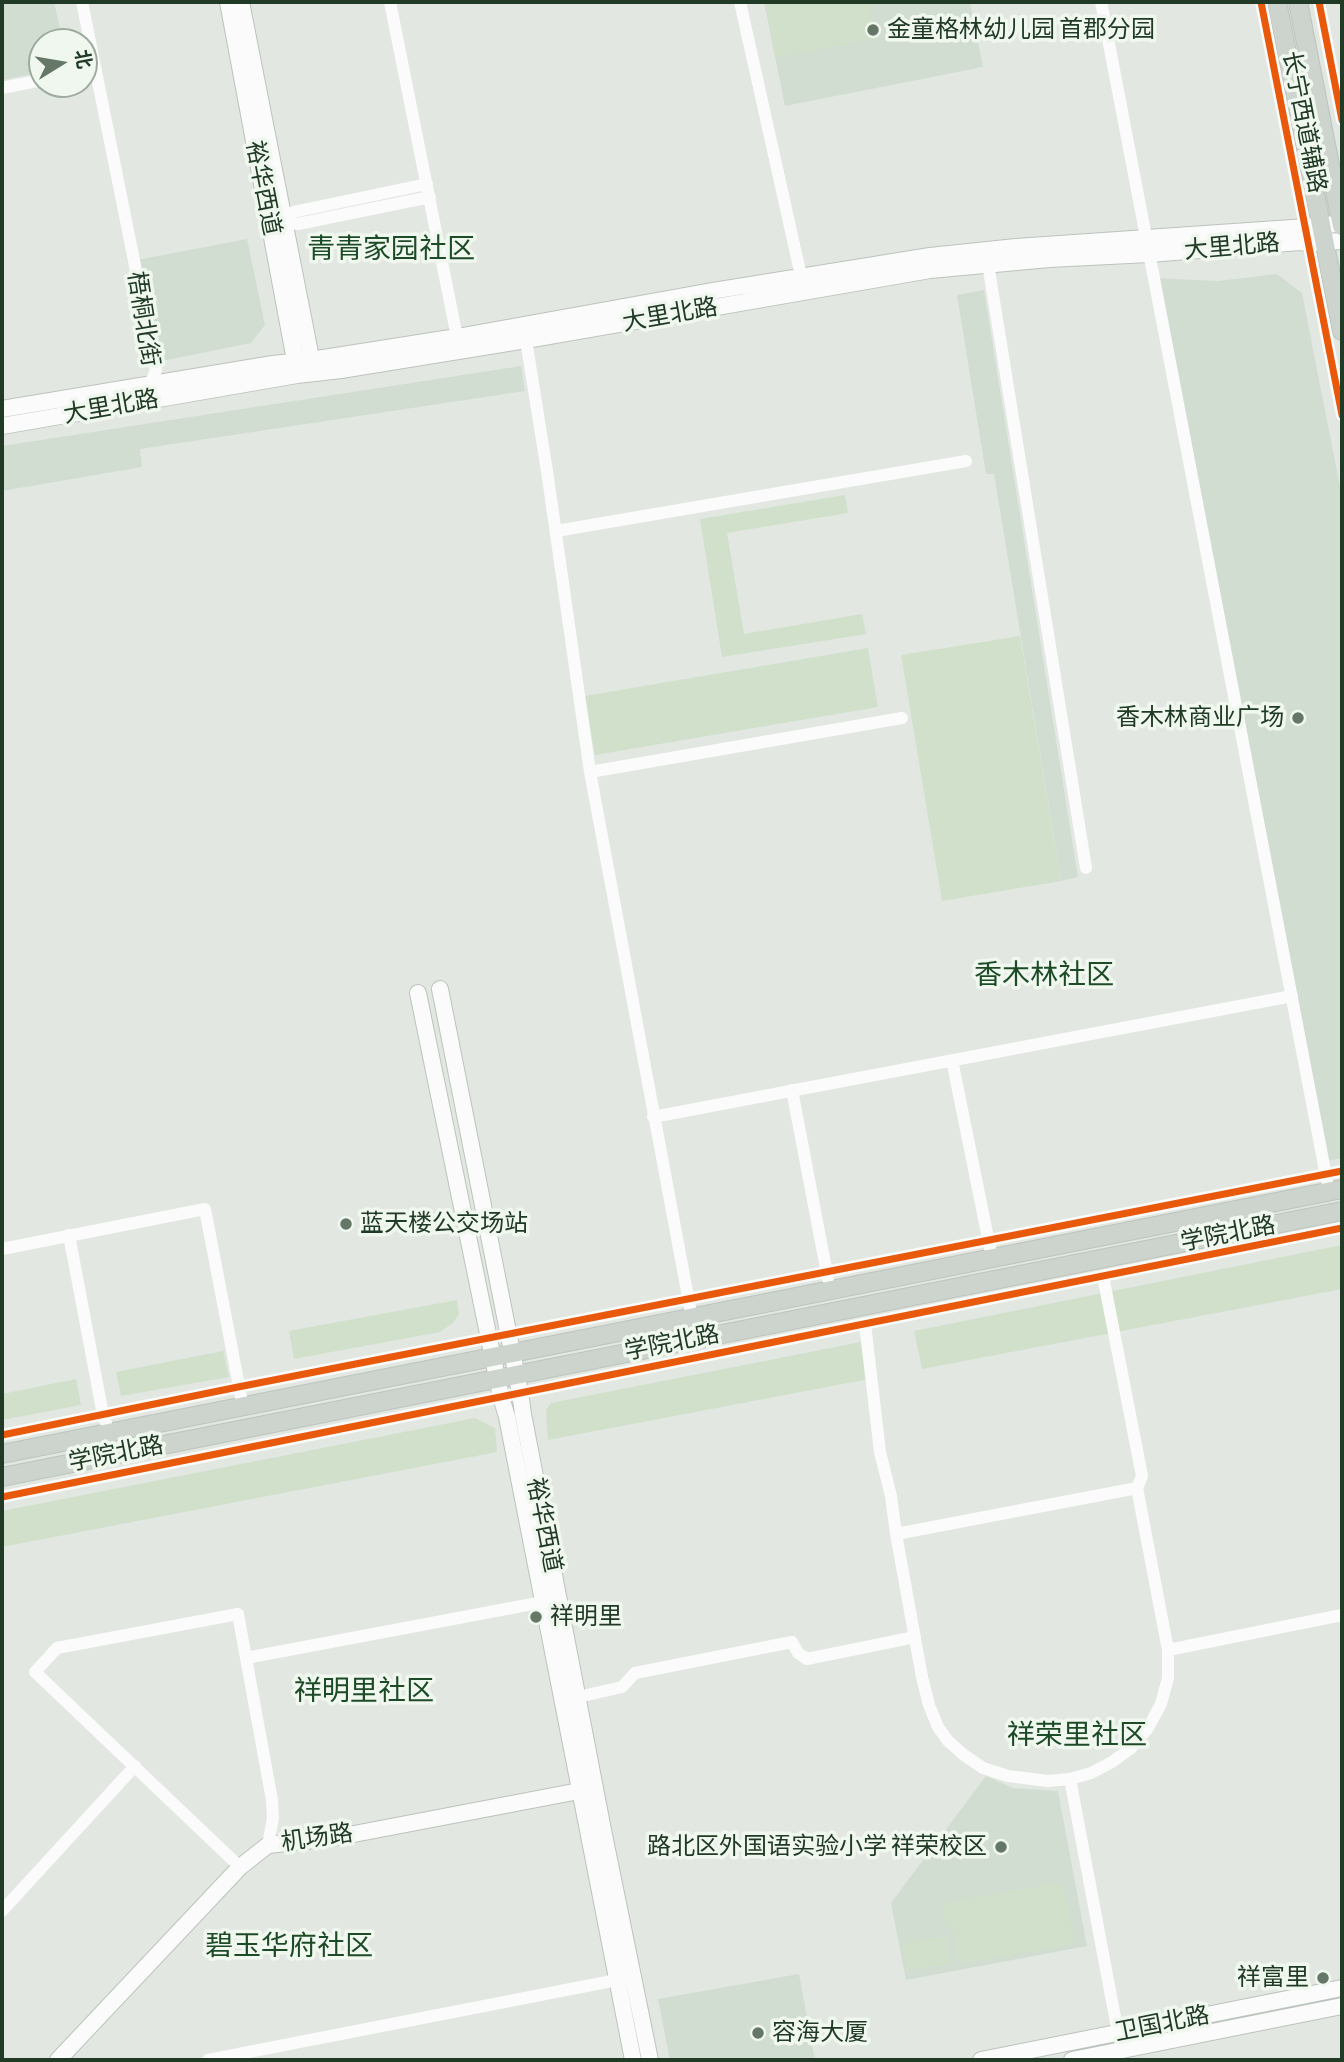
<!DOCTYPE html>
<meta charset="utf-8">
<style>
body{margin:0}
#map{position:relative;width:1344px;height:2062px;overflow:hidden;background:#e2e7e2;font-family:"Alegreya Sans","Noto Sans SC",sans-serif}
canvas{display:block}
.frame{position:absolute;inset:0;border:4px solid #213a25;pointer-events:none}
.north{position:absolute;left:28px;top:28px;width:70px;height:70px;box-sizing:border-box;background:#f0f7ef;border:2px solid #9dab9e;border-radius:50%;rotate:79deg;font-size:19px;font-weight:700;line-height:28px;text-align:center;color:#213a25}
.north::after{content:'';display:block;margin:auto;width:24px;height:32px;background:#657767;clip-path:polygon(50% 0,100% 100%,50% 72%,0 100%)}
</style>
<div id="map">
<canvas width="1344" height="2062"></canvas>
<div class="frame"></div>
<div class="north">北</div>
</div>
<script>
const context = document.querySelector('canvas').getContext('2d');
context.lineJoin = 'round';
function paint(path, color) {
  context.fillStyle = color;
  context.fill(path, 'evenodd');
}
function poly(rows) {
  const path = new Path2D();
  for (const r of rows) {
    path.moveTo(r[0], r[1]);
    for (let i = 2; i < r.length; i += 2) path.lineTo(r[i], r[i + 1]);
  }
  return path;
}
function stroke(path, color, width, dash) {
  context.strokeStyle = color;
  context.lineWidth = width;
  context.lineCap = dash ? 'butt' : 'round';
  context.setLineDash(dash || []);
  context.stroke(path);
}
function write(font, color, halo, rows, align = 'center') {
  context.font = font + ' "Alegreya Sans","Noto Sans SC",sans-serif';
  context.lineWidth = 7;
  context.setLineDash([]);
  context.textBaseline = 'middle';
  context.strokeStyle = halo;
  context.fillStyle = color;
  for (const [text, x, y, turn = 0] of rows) {
    context.save();
    context.translate(x, y);
    context.rotate((+turn || 0) * Math.PI / 180);
    context.textAlign = isNaN(turn) ? turn : align;
    if (halo) context.strokeText(text, 0, 0);
    context.fillText(text, 0, 0);
    context.restore();
  }
}
const built = poly([
 [2,2,54,2,63,42,42,42,42,72,2,80],
 [764,2,970,2,983,67,785,106],
 [247,239,265,325,251,343,157,362,137,260],
 [1277,274,1302,293,1342,497,1342,1158,1327,1161,1153,278,1218,281],
 [984,290,1078,877,1061,881,994,474,986,474,957,295],
 [521,366,525,391,140,449,142,467,2,491,2,446],
 [986,1776,1013,1788,1058,1791,1087,1946,906,1980,891,1903],
 [799,1974,815,2060,670,2060,658,1999]
]);
const green = poly([
 [765,2,868,2,875,39,775,58],
 [845,495,848,513,727,533,744,634,862,614,866,634,722,657,700,519],
 [1020,636,1061,881,942,901,901,655],
 [868,648,878,707,595,755,585,696],
 [1342,1245,1342,1289,922,1369,914,1331],
 [457,1300,459,1314,453,1323,440,1332,294,1359,289,1331],
 [861,1342,869,1379,548,1440,546,1410,551,1403],
 [223,1351,229,1377,121,1396,116,1372],
 [76,1379,81,1405,2,1420,2,1394],
 [475,1418,495,1428,497,1452,2,1547,2,1511],
 [1063,1882,1074,1944,959,1964,953,1927,947,1928,942,1903],
 [946,1936,951,1963,907,1971,902,1944]
]);
const street = poly([
 [82,2,156,370,150,384],
 [390,2,457,337],
 [740,2,803,285],
 [1101,2,1327,1181],
 [1261,2,1342,415],
 [1319,2,1342,120],
 [2,88,42,80],
 [284,222,293,212,427,184],
 [284,222,298,224,430,197],
 [988,264,1086,868],
 [526,340,547,471,590,772,692,1318],
 [556,531,966,461],
 [590,772,902,718],
 [952,1060,990,1248],
 [792,1090,828,1279],
 [653,1117,1292,996],
 [69,1235,103,1415,106,1423],
 [2,1249,205,1209,243,1407],
 [1103,1276,1142,1476,1137,1488],
 [865,1324,880,1452,891,1496,896,1534,922,1677,929,1705,938,1727,948,1741,964,1755,983,1768,1008,1776,1048,1781,1070,1779,1091,1773,1112,1762,1130,1749,1148,1728,1161,1704,1168,1678,1168,1650,1137,1488,896,1534],
 [2,1435,238,1387,1342,1171],
 [2,1497,1342,1228],
 [1168,1650,1342,1615],
 [578,1697,622,1687,635,1673,792,1642,798,1653,807,1659,915,1637],
 [1070,1779,1118,2033],
 [268,1845,273,1818,272,1800,246,1658,543,1602],
 [240,1867,35,1672,57,1648,238,1614,246,1658],
 [2,1911,135,1766],
 [208,2060,617,1980]
]);
const secondary = poly([
 [228,2,297,371],
 [241,2,313,368],
 [2,409,273,364,311,360,457,337,712,291,930,256,1016,247,1321,226,1342,223],
 [2,426,297,375,341,370,526,340,930,270,1049,259,1149,254,1300,242,1308,243,1342,241],
 [440,989,520,1392,523,1414,603,1830,650,2060],
 [418,993,501,1397,507,1417,633,2060],
 [58,2060,240,1867,268,1845,333,1838,579,1791],
 [981,2060,1342,1988],
 [1072,2060,1342,2006]
]);
const primary = poly([
 [1277,2,1342,331],
 [1298,2,1342,226],
 [2,1454,1342,1189],
 [2,1477,1342,1211]
]);
const cycleway = poly([
 [1261,2,1342,415],
 [1319,2,1342,120],
 [2,1435,238,1387,1342,1171],
 [2,1497,1342,1228]
]);
const markers = [
 [873,30,7,"#657767"],
 [1298,718,7,"#657767"],
 [346,1224,7,"#657767"],
 [536,1617,7,"#657767"],
 [1001,1847,7,"#657767"],
 [1323,1978,7,"#657767"],
 [758,2033,7,"#657767"]
];
const poiNames = [
 ["金童格林幼儿园 首郡分园",887,30],
 ["香木林商业广场",1284,718,"right"],
 ["蓝天楼公交场站",360,1224],
 ["祥明里",550,1617],
 ["路北区外国语实验小学 祥荣校区",987,1847,"right"],
 ["祥富里",1309,1978,"right"],
 ["容海大厦",772,2033]
];
const streetNames = [
 ["长宁西道辅路",1304,122,79],
 ["裕华西道",263,188,79],
 ["大里北路",1232,247,-5],
 ["大里北路",670,315,-10],
 ["梧桐北街",143,319,81],
 ["大里北路",111,407,-10],
 ["学院北路",1228,1234,-11],
 ["学院北路",672,1343,-11],
 ["学院北路",116,1454,-11],
 ["裕华西道",544,1525,79],
 ["机场路",317,1838,-8],
 ["卫国北路",1162,2024,-11]
];
const quarterNames = [
 ["青青家园社区",391,250],
 ["香木林社区",1044,976],
 ["祥明里社区",364,1692],
 ["祥荣里社区",1077,1736],
 ["碧玉华府社区",289,1947]
];
paint(built, '#d2ddd2');
paint(green, '#d0e0cb');
stroke(secondary, '#bbc4bc', 18);
stroke(primary, '#bcc4bd', 20);
stroke(street, '#fbfbfb', 12);
stroke(secondary, '#fbfbfb', 16);
stroke(primary, '#cdd4ce', 18);
stroke(cycleway, '#e8590c', 7);
for (const [x, y, r, color] of markers) {
  const dot = new Path2D();
  dot.arc(x, y, r, 0, 2 * Math.PI);
  context.fillStyle = color;
  context.fill(dot);
  stroke(dot, '#f0f7ef', 2.5);
}
write('24px', '#213a25', '#f0f7ef', poiNames, 'left');
write('24px', '#213a25', '#f0f7ef', streetNames);
write('28px', '#1d4b27', '#f0f7ef', quarterNames);
</script>
